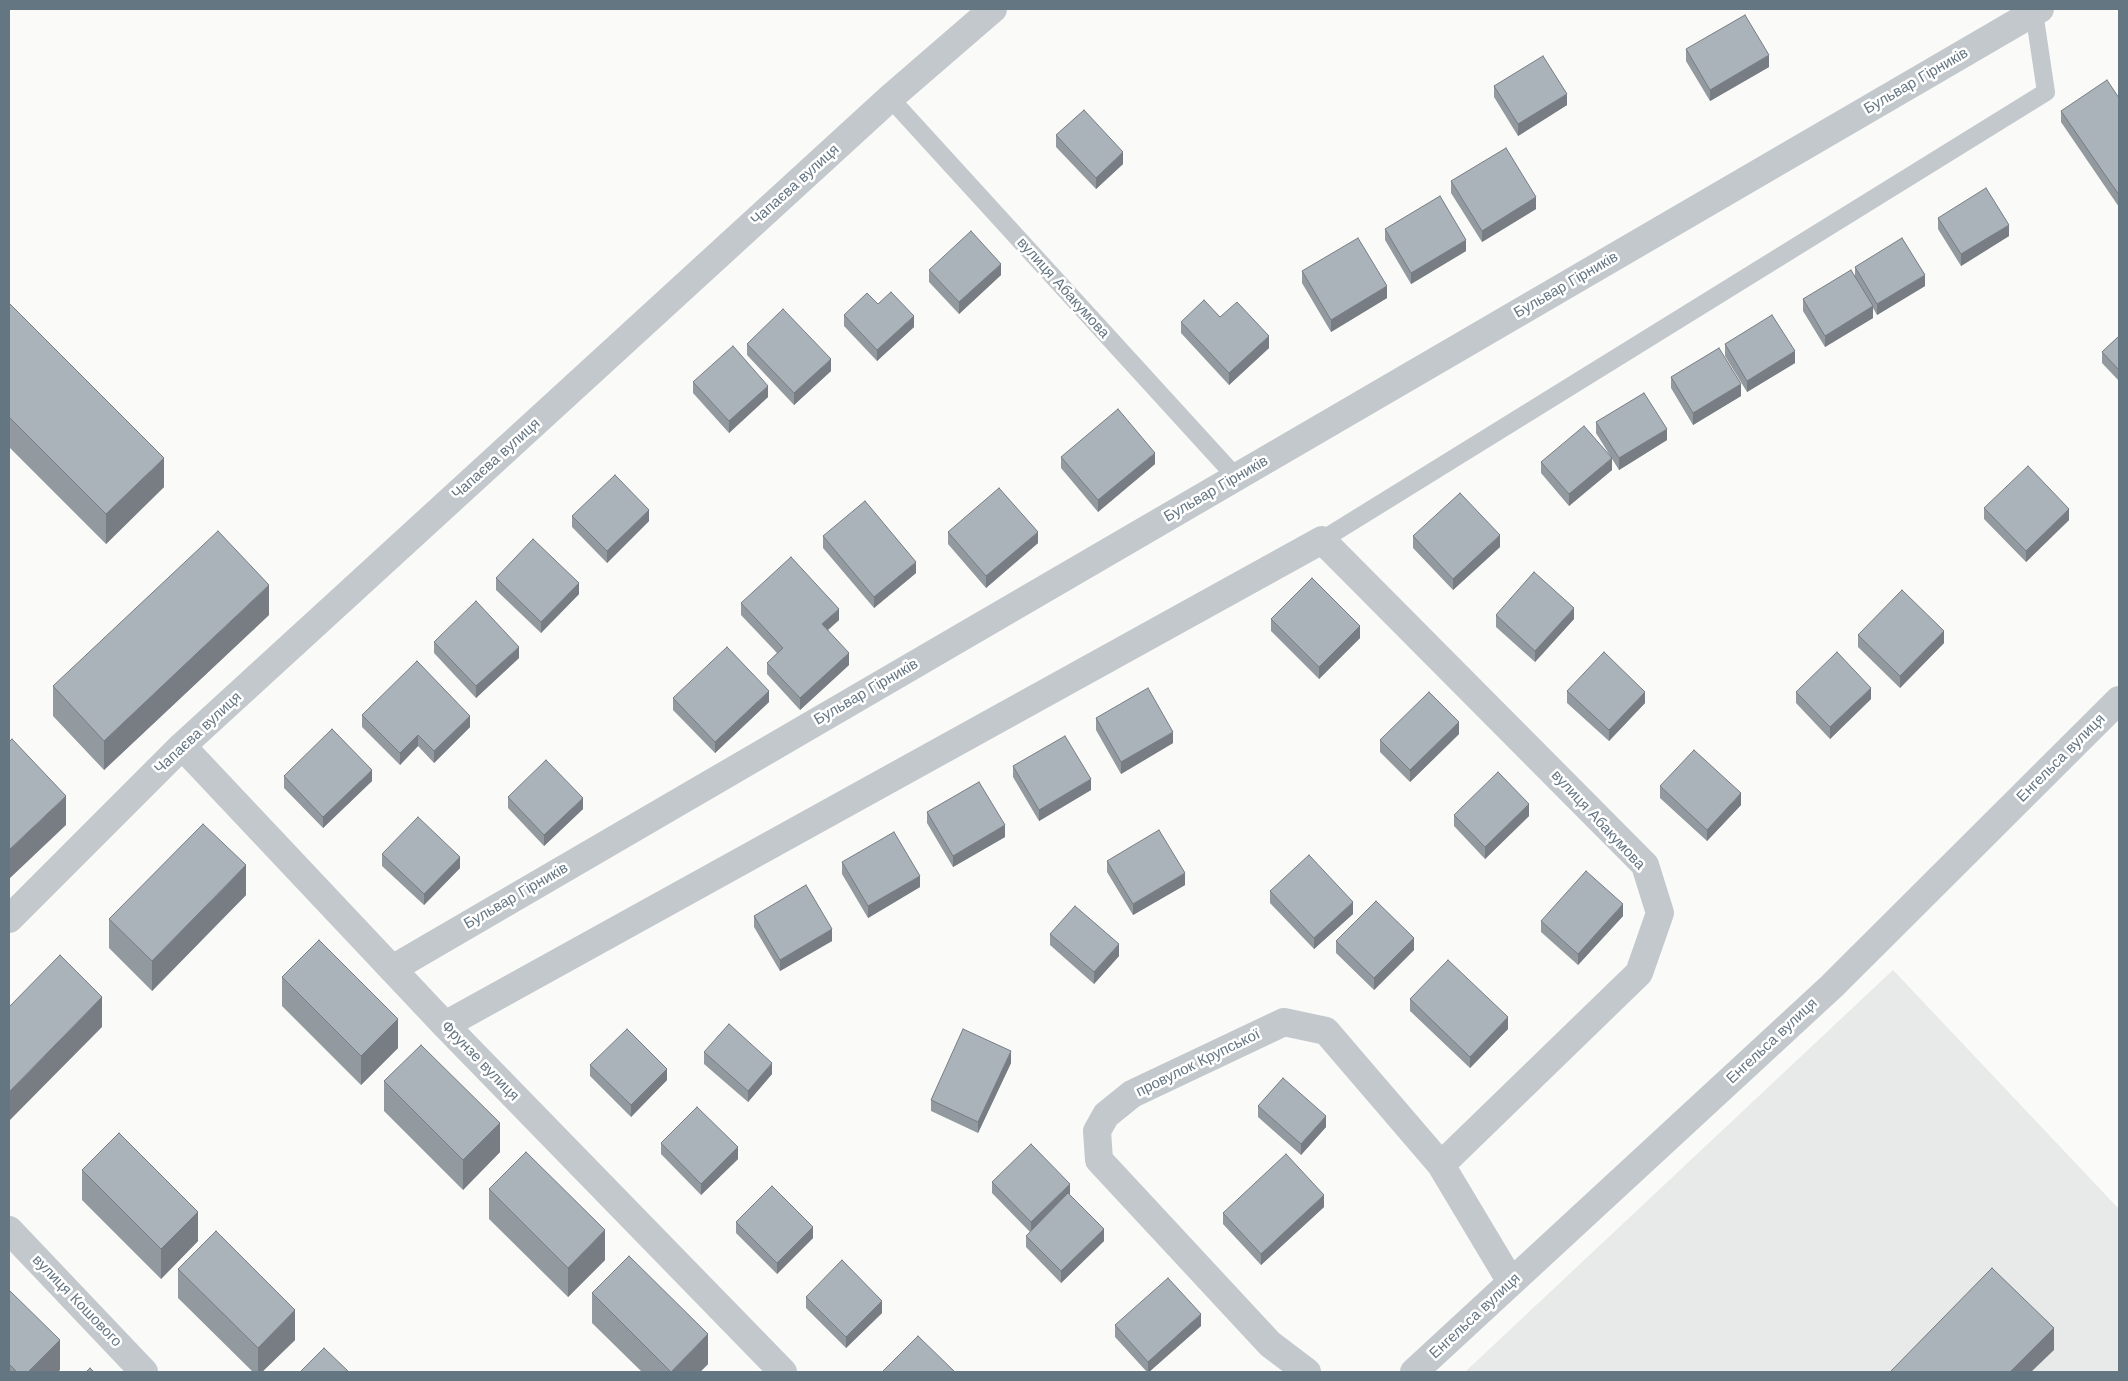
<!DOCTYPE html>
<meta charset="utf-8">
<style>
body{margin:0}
#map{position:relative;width:2128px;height:1381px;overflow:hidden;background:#fafaf8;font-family:"Work Sans",sans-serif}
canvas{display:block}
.frame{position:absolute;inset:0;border:10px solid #657683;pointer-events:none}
</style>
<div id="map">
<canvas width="2128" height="1381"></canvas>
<div class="frame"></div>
</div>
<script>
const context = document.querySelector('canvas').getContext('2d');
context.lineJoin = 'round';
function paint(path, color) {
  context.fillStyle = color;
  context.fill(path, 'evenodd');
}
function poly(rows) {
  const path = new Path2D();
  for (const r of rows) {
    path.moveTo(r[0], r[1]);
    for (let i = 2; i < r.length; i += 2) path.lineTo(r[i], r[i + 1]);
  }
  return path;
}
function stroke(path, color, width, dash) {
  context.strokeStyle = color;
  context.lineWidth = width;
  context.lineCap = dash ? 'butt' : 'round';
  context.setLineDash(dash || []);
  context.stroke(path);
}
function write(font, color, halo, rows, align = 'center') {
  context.font = font + ' "Work Sans",sans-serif';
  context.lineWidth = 5;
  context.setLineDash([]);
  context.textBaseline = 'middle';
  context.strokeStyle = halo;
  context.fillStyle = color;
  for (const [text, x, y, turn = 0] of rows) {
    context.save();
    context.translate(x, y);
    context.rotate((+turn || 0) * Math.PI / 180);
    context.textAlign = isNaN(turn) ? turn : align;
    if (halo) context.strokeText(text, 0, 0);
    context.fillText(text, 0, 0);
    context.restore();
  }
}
const built = poly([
 [1893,970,2119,1209,2119,1372,1465,1372]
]);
const lane = poly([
 [890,98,1236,477],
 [1322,540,2046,92,2034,12]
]);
const street = poly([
 [182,746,445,1025,783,1372],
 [9,919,182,746,890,98,993,9],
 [392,969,2040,9],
 [445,1025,1322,540,1645,865,1660,913,1639,973,1441,1165],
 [9,1230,144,1372],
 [1307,1372,1270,1344,1099,1160,1097,1131,1106,1115,1132,1094,1284,1022,1326,1031,1441,1165,1511,1282],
 [1414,1372,1832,986,2119,700]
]);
const wall = poly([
 [1686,49,1769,67,1710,101,1686,61],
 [1494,86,1567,105,1518,136,1494,97],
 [2119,98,2119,207,2061,122,2061,111],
 [1056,135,1123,164,1096,189,1056,147],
 [1451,181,1536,209,1482,242,1451,193],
 [1938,218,2009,236,1961,266,1938,229],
 [1385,229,1466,251,1411,284,1385,240],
 [1855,267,1925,286,1877,315,1873,308,1873,318,1825,347,1803,311,1803,299,1855,277],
 [929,270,1001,275,959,314,929,282],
 [1302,271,1387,298,1331,332,1302,283],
 [9,303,164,487,106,544,9,447],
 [878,304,914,327,877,361,844,326,844,315],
 [1220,317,1269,348,1229,385,1181,333,1181,322],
 [2119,336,2119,381,2102,363,2102,352],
 [747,344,831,371,794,405,747,355],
 [1725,344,1795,363,1747,392,1725,356],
 [1671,377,1741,396,1693,425,1671,388],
 [693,382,768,397,729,433,693,393],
 [1596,422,1667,440,1619,470,1596,433],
 [1061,457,1155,464,1098,512,1061,468],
 [1541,462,1612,470,1569,506,1541,473],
 [1984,508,2069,520,2026,562,1984,519],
 [572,516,649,521,607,563,572,527],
 [948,532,1038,543,986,588,948,544],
 [823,536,916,573,874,608,823,548],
 [1413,536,1500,547,1453,590,1413,548],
 [496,578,579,594,541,633,496,590],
 [741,603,839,620,828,630,849,665,800,710,767,674,767,663,777,653,741,615],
 [269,615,104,770,53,716,53,686],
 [1496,615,1574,619,1535,662,1496,627],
 [1271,619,1360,638,1319,679,1271,631],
 [1858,635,1944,643,1900,688,1858,647],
 [434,642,519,658,476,698,434,653],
 [1567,691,1645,703,1609,741,1567,703],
 [1796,692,1871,699,1830,739,1796,703],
 [673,698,769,702,715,753,673,710],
 [362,715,470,727,434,763,418,746,400,765,362,727],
 [1096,718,1173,743,1121,774,1096,730],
 [1459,734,1410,782,1380,752,1380,740],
 [1013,766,1091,790,1039,821,1013,777],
 [284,776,372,781,323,828,284,788],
 [1660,786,1741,805,1707,841,1660,798],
 [508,797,583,809,544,846,508,808],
 [927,812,1005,837,953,867,927,823],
 [1454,815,1529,816,1485,859,1454,826],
 [382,854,460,868,424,905,382,866],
 [1107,861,1185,885,1133,915,1107,872],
 [842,862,920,887,868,918,842,874],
 [1270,891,1353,914,1314,949,1270,903],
 [246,895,152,991,109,948,109,919],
 [754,916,832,941,780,971,754,927],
 [1623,916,1578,965,1541,932,1541,921],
 [1050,934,1119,956,1094,984,1050,945],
 [1336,941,1414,950,1374,990,1336,953],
 [282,977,398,1048,361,1085,282,1006],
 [1410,999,1508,1029,1470,1068,1410,1011],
 [704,1052,772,1074,748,1102,704,1064],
 [1011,1063,978,1133,931,1111,931,1100],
 [590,1065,667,1080,631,1117,590,1076],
 [384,1081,500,1152,463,1190,384,1111],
 [1258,1106,1326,1127,1301,1155,1258,1117],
 [661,1143,738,1159,701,1195,661,1154],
 [82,1170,198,1241,161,1279,82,1200],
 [992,1182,1070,1195,1104,1241,1061,1283,1026,1247,1026,1236,1030,1232,992,1193],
 [489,1189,605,1260,568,1297,489,1219],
 [1324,1207,1261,1265,1223,1224,1223,1213],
 [736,1222,813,1238,777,1274,736,1233],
 [178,1269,295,1340,262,1372,253,1372,178,1298],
 [9,1290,60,1370,57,1372,9,1372],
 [592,1293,708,1364,700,1372,642,1372,592,1323],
 [806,1297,882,1313,846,1348,806,1308],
 [1115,1325,1201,1326,1149,1372,1147,1372,1115,1337]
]);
const shadedWall = poly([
 [1769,55,1769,67,1710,101,1710,90],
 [1567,94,1567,105,1518,136,1518,124],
 [1123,152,1123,164,1096,189,1096,178],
 [1536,197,1536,209,1482,242,1482,231],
 [2009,225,2009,236,1961,266,1961,254],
 [1466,240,1466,251,1411,284,1411,273],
 [1001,264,1001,275,959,314,959,302],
 [1925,275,1925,286,1877,315,1877,304],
 [1387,286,1387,298,1331,332,1331,320],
 [1873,306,1873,318,1825,347,1825,336],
 [914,316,914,327,877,361,877,350],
 [1269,336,1269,348,1229,385,1229,373],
 [1795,351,1795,363,1747,392,1747,381],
 [831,359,831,371,794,405,794,393],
 [1741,384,1741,396,1693,425,1693,413],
 [768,386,768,397,729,433,729,421],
 [1667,429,1667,440,1619,470,1619,458],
 [1155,453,1155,464,1098,512,1098,500],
 [164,458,164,487,106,544,106,514],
 [1612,458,1612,470,1569,506,1569,494],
 [2069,509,2069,520,2026,562,2026,551],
 [649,510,649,521,607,563,607,551],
 [1038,532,1038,543,986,588,986,576],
 [1500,535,1500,547,1453,590,1453,579],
 [916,562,916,573,874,608,874,597],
 [579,583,579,594,541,633,541,622],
 [269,585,269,615,104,770,104,741],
 [1574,608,1574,619,1535,662,1535,651],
 [839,609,839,620,822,635,822,624],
 [1360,626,1360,638,1319,679,1319,667],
 [1944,631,1944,643,1900,688,1900,676],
 [519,647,519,658,476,698,476,686],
 [849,653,849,665,800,710,800,698],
 [1871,688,1871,699,1830,739,1830,727],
 [769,691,769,702,715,753,715,742],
 [1645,692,1645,703,1609,741,1609,730],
 [470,716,470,727,434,763,434,751],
 [1459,722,1459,734,1410,782,1410,770],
 [1173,732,1173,743,1121,774,1121,762],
 [418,735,418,746,400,765,400,753],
 [372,770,372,781,323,828,323,817],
 [1091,779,1091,790,1039,821,1039,810],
 [1741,793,1741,805,1707,841,1707,830],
 [66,796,66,825,9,879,9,850],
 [583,798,583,809,544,846,544,835],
 [1529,804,1529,816,1485,859,1485,847],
 [1005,825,1005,837,953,867,953,856],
 [460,857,460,868,424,905,424,894],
 [246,865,246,895,152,991,152,961],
 [1185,873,1185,885,1133,915,1133,904],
 [920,876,920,887,868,918,868,906],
 [1353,902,1353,914,1314,949,1314,938],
 [1623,904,1623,916,1578,965,1578,954],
 [832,929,832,941,780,971,780,960],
 [1414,938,1414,950,1374,990,1374,978],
 [1119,944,1119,956,1094,984,1094,972],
 [102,997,102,1027,9,1121,9,1092],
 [1508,1017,1508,1029,1470,1068,1470,1057],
 [398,1019,398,1048,361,1085,361,1056],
 [1011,1051,1011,1063,978,1133,978,1122],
 [772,1063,772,1074,748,1102,748,1091],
 [667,1069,667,1080,631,1117,631,1105],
 [1326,1116,1326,1127,1301,1155,1301,1144],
 [500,1123,500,1152,463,1190,463,1160],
 [738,1147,738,1159,701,1195,701,1184],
 [1070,1184,1070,1195,1031,1233,1031,1222],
 [1324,1195,1324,1207,1261,1265,1261,1254],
 [198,1212,198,1241,161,1279,161,1249],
 [813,1227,813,1238,777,1274,777,1263],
 [1104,1229,1104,1241,1061,1283,1061,1271],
 [605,1230,605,1260,568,1297,568,1268],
 [882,1301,882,1313,846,1348,846,1337],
 [295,1310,295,1340,262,1372,258,1372,258,1348],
 [1201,1314,1201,1326,1149,1372,1148,1372,1148,1362],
 [2054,1328,2054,1350,2031,1372,2010,1372],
 [708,1334,708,1364,700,1372,671,1372],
 [60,1340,60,1370,57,1372,28,1372]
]);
const building = poly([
 [1745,15,1769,55,1710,90,1686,49,1745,15],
 [1543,56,1567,94,1518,124,1494,86,1543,56],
 [2107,80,2119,98,2119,195,2061,111,2107,80],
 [1084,110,1123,152,1096,178,1056,135,1084,110],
 [1506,148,1536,197,1482,231,1451,181,1506,148],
 [1986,188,2009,225,1961,254,1938,218,1986,188],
 [1440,196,1466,240,1411,273,1385,229,1440,196],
 [971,231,1001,264,959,302,929,270,971,231],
 [1358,238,1387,286,1331,320,1302,271,1358,238],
 [1902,238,1925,275,1877,304,1855,267,1902,238],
 [1851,270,1873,306,1825,336,1803,299,1851,270],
 [891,292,914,316,877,350,844,315,867,293,878,304,891,292],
 [1204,300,1220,317,1237,302,1269,336,1229,373,1181,322,1204,300],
 [9,303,164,458,106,514,9,417,9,303],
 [783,309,831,359,794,393,747,344,783,309],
 [1772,315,1795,351,1747,381,1725,344,1772,315],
 [2119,336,2119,370,2102,352,2119,336],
 [733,346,768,386,729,421,693,382,733,346],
 [1719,348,1741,384,1693,413,1671,377,1719,348],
 [1644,393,1667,429,1619,458,1596,422,1644,393],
 [1118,409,1155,453,1098,500,1061,457,1118,409],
 [1584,426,1612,458,1569,494,1541,462,1584,426],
 [2028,466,2069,509,2026,551,1984,508,2028,466],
 [615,475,649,510,607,551,572,516,615,475],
 [999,488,1038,532,986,576,948,532,999,488],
 [1460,493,1500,535,1453,579,1413,536,1460,493],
 [865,501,916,562,874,597,823,536,865,501],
 [218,531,269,585,104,741,53,686,218,531],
 [533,539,579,583,541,622,496,578,533,539],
 [791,557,839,609,822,624,849,653,800,698,767,663,783,648,741,603,791,557],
 [1534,572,1574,608,1535,651,1496,615,1534,572],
 [1312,578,1360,626,1319,667,1271,619,1312,578],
 [1902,590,1944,631,1900,676,1858,635,1902,590],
 [476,601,519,647,476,686,434,642,476,601],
 [727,647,769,691,715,742,673,698,727,647],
 [1604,652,1645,692,1609,730,1567,691,1604,652],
 [1837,652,1871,688,1830,727,1796,692,1837,652],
 [417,661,470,716,434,751,418,735,400,753,362,715,417,661],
 [1148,688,1173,732,1121,762,1096,718,1148,688],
 [1429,692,1459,722,1410,770,1380,740,1429,692],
 [332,729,372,770,323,817,284,776,332,729],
 [1065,736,1091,779,1039,810,1013,766,1065,736],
 [12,739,66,796,9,850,9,742,12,739],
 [1694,750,1741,793,1707,830,1660,786,1694,750],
 [546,760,583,798,544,835,508,797,546,760],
 [1498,772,1529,804,1485,847,1454,815,1498,772],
 [979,782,1005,825,953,856,927,812,979,782],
 [418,817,460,857,424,894,382,854,418,817],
 [203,824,246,865,152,961,109,919,203,824],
 [1159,830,1185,873,1133,904,1107,861,1159,830],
 [894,832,920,876,868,906,842,862,894,832],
 [1309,855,1353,902,1314,938,1270,891,1309,855],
 [1586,871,1623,904,1578,954,1541,921,1586,871],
 [806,885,832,929,780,960,754,916,806,885],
 [1376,901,1414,938,1374,978,1336,941,1376,901],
 [1075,906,1119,944,1094,972,1050,934,1075,906],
 [319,940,398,1019,361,1056,282,977,319,940],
 [60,955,102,997,9,1092,9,1007,60,955],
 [1448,960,1508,1017,1470,1057,1410,999,1448,960],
 [729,1024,772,1063,748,1091,704,1052,729,1024],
 [627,1029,667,1069,631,1105,590,1065,627,1029],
 [963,1029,1011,1051,978,1122,931,1100,963,1029],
 [421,1045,500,1123,463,1160,384,1081,421,1045],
 [1283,1078,1326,1116,1301,1144,1258,1106,1283,1078],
 [697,1107,738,1147,701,1184,661,1143,697,1107],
 [119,1133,198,1212,161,1249,82,1170,119,1133],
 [1031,1144,1070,1184,1031,1222,992,1182,1031,1144],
 [526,1152,605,1230,568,1268,489,1189,526,1152],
 [1286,1154,1324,1195,1261,1254,1223,1213,1286,1154],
 [772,1186,813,1227,777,1263,736,1222,772,1186],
 [1068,1193,1104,1229,1061,1271,1026,1236,1068,1193],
 [216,1231,295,1310,258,1348,178,1269,216,1231],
 [629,1256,708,1334,671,1372,592,1293,629,1256],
 [842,1260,882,1301,846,1337,806,1297,842,1260],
 [1992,1268,2054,1328,2010,1372,1890,1372,1992,1268],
 [1168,1278,1201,1314,1148,1362,1115,1325,1168,1278],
 [9,1290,60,1340,28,1372,17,1372,9,1364,9,1290],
 [918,1336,955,1372,882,1372,918,1336],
 [324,1348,349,1372,300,1372,324,1348],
 [90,1368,94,1372,86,1372,90,1368]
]);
const streetNames = [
 ["Бульвар Гірників",1916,81,-30],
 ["Чапаєва вулиця",795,185,-42],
 ["Бульвар Гірників",1566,285,-30],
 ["вулиця Абакумова",1063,288,48],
 ["Чапаєва вулиця",496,459,-42],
 ["Бульвар Гірників",1216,489,-30],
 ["Бульвар Гірників",866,692,-30],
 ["Чапаєва вулиця",198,733,-43],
 ["Енгельса вулиця",2061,758,-45],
 ["вулиця Абакумова",1598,820,47],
 ["Бульвар Гірників",516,896,-30],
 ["Енгельса вулиця",1772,1041,-43],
 ["Фрунзе вулиця",480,1061,46],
 ["провулок Крупської",1198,1063,-26],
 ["вулиця Кошового",77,1301,46],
 ["Енгельса вулиця",1475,1316,-43]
];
paint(built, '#e8e9e9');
stroke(lane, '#c3c8cc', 18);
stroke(street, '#c3c8cc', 28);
paint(wall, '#929a9f');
paint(shadedWall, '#777d82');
paint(building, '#aab3b9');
stroke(building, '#777d82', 1);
write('15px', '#657683', '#fff', streetNames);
</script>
